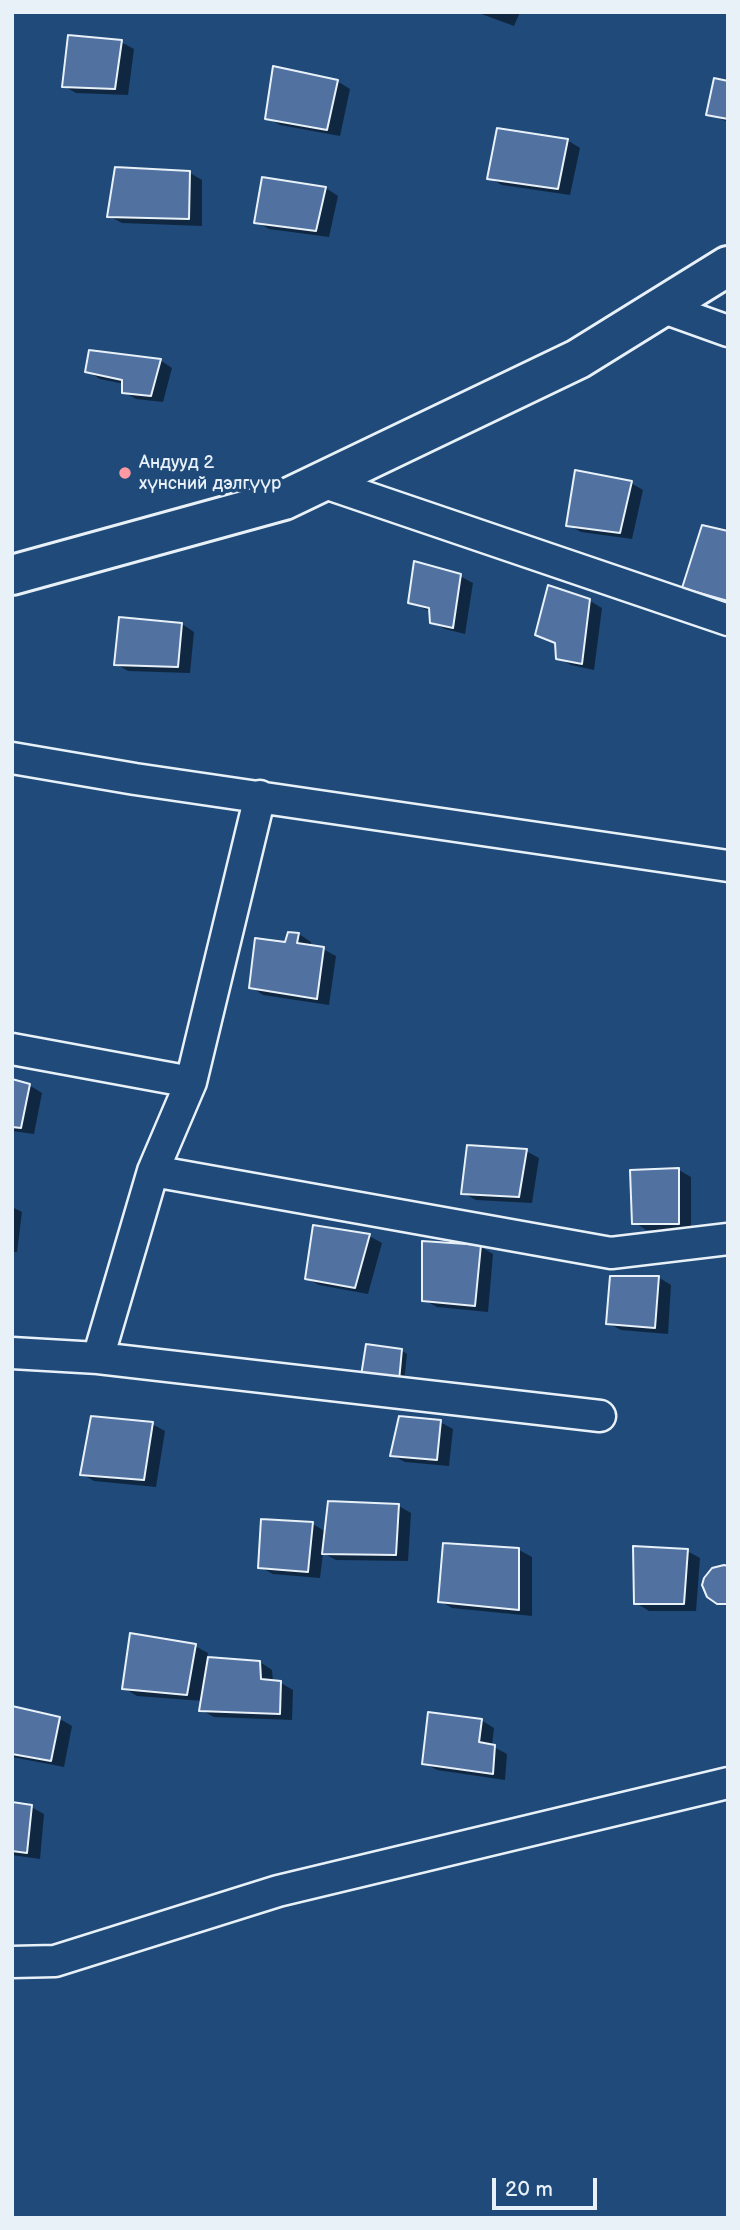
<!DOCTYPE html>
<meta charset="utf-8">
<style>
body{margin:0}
#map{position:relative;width:740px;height:2230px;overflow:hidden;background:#1f4a7a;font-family:"Balsamiq Sans",sans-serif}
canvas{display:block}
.frame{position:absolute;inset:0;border:14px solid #e8f1f8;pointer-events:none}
.scale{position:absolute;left:492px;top:2178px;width:105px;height:32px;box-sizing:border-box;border:4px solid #e8f1f8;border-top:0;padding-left:9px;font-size:21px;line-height:24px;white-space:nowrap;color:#e8f1f8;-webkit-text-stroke:5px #1f4a7a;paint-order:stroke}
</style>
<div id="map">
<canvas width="740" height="2230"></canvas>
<div class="frame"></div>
<div class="scale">20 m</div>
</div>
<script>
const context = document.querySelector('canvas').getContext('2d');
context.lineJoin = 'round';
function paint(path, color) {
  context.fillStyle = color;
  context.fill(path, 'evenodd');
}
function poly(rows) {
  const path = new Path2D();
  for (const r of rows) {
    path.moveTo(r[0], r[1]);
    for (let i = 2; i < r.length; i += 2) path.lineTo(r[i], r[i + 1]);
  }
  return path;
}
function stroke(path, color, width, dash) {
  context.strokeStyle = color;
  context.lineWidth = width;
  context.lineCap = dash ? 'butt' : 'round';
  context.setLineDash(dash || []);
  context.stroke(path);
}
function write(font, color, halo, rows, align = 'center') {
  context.font = font + ' "Balsamiq Sans",sans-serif';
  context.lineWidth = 7;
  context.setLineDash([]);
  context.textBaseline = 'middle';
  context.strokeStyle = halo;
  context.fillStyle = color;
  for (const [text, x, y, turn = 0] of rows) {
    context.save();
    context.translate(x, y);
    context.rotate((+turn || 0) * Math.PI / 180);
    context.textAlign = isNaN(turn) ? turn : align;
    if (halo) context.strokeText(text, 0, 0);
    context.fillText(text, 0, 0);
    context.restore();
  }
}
const shadow = poly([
 [476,12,520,12,514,26],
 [121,42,134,49,128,95,76,93,64,86],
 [337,81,350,89,340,136,280,125,267,118],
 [728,83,728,122,708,114],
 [567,140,580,148,570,195,502,185,489,178],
 [190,173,202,180,202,226,122,223,109,216],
 [326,188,338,196,329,237,269,229,256,222],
 [160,360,172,368,163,402,136,399,124,392,124,384,100,379,87,371],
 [631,483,643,490,632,539,581,532,568,525],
 [728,533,728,603,697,594,684,587],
 [460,576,473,583,465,634,445,629,432,622,431,612,410,602],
 [590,601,602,608,594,670,571,665,558,658,557,644,537,634],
 [182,624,194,632,190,673,128,671,116,664],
 [299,934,311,942,310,947,323,949,336,956,329,1005,263,995,251,987,286,944],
 [12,1081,29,1085,42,1093,34,1134,12,1131],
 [526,1151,539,1158,532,1203,476,1200,463,1193],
 [679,1170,691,1177,691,1230,646,1230,634,1222],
 [12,1207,22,1212,17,1252,12,1252],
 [369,1236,382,1243,368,1294,319,1285,306,1278],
 [424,1243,481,1247,493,1254,488,1312,437,1307,424,1300],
 [658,1277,671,1285,668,1334,621,1330,608,1323],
 [401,1350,407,1354,404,1383,369,1378],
 [440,1422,453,1429,449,1466,405,1462,392,1455],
 [152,1424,165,1431,156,1487,94,1481,82,1474],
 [399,1506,411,1513,408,1561,336,1560,323,1553,320,1578,273,1574,260,1567,313,1524,326,1532],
 [519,1550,532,1557,532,1616,452,1608,440,1601],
 [687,1551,700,1558,696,1611,649,1611,636,1603],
 [195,1646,208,1653,207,1659,260,1662,272,1670,273,1682,281,1683,293,1690,292,1720,214,1717,201,1710,203,1701,137,1696,124,1688],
 [12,1707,60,1719,72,1726,64,1767,12,1757],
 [481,1720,494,1728,492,1746,507,1754,505,1780,437,1770,424,1763],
 [12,1804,31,1807,44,1814,40,1859,12,1855]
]);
const building = poly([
 [68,35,122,40,115,89,62,87,68,35],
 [273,66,338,80,327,130,265,119,273,66],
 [714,78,728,81,728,119,706,115,714,78],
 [497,128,568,139,558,189,487,179,497,128],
 [115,167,190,171,189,219,107,217,115,167],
 [262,177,326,187,316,231,254,223,262,177],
 [89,350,161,359,151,396,122,393,122,380,85,372,89,350],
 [575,470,632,481,620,533,566,526,575,470],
 [702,525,728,531,728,601,682,588,702,525],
 [414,561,461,574,453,628,430,623,429,608,408,603,414,561],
 [548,585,590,599,582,664,556,659,555,643,535,635,548,585],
 [119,617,182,623,178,667,114,665,119,617],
 [288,932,299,933,297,943,324,947,317,999,249,988,255,938,285,942,288,932],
 [12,1079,30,1084,21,1128,12,1127,12,1079],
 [467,1145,527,1149,519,1197,461,1194,467,1145],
 [679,1168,679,1224,632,1224,630,1170,679,1168],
 [313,1225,370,1234,355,1288,305,1279,313,1225],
 [422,1241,481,1245,475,1306,422,1301,422,1241],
 [610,1276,659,1276,655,1328,606,1324,610,1276],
 [366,1344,402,1349,399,1381,361,1376,366,1344],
 [91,1416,153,1422,144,1480,80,1475,91,1416],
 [399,1416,441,1420,437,1460,390,1456,399,1416],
 [328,1501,399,1504,396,1555,322,1554,328,1501],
 [261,1519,313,1522,308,1572,258,1568,261,1519],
 [443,1543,519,1548,519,1610,438,1602,443,1543],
 [633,1546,688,1549,684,1604,634,1604,633,1546],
 [724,1565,728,1566,728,1604,717,1604,707,1597,702,1585,704,1578,712,1568,724,1565],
 [130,1633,196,1644,187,1695,122,1689,130,1633],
 [208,1657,260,1661,261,1679,281,1681,280,1714,199,1711,208,1657],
 [12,1706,60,1717,51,1761,12,1754,12,1706],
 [428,1712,482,1719,479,1742,495,1745,493,1774,422,1764,428,1712],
 [12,1802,32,1805,27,1853,12,1851,12,1802]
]);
const street = poly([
 [661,307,728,331],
 [322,482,728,620],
 [12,758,135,779,728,866],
 [12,1049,191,1082],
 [153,1171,611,1253,728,1239],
 [12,1353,98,1358,600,1416],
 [98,1358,153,1171,191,1082,260,796],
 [12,1962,55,1961,278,1891,728,1783]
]);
const secondary = poly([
 [12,575,284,500,578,359,728,266]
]);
const markers = [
 [125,473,7,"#ff9aa2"]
];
const poiNames = [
 ["Андууд 2",139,463],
 ["хүнсний дэлгүүр",139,484]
];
paint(shadow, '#0007');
paint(building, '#5171a1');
stroke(building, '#e8f1f8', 2);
stroke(street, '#e8f1f8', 35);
stroke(secondary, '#e8f1f8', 44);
stroke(street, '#1f4a7a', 30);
stroke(secondary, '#1f4a7a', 38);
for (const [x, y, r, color] of markers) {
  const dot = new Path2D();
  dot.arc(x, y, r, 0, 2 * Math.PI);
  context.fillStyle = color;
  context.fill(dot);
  stroke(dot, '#1f4a7a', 2.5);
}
write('18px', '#e8f1f8', '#1f4a7a', poiNames, 'left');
</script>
